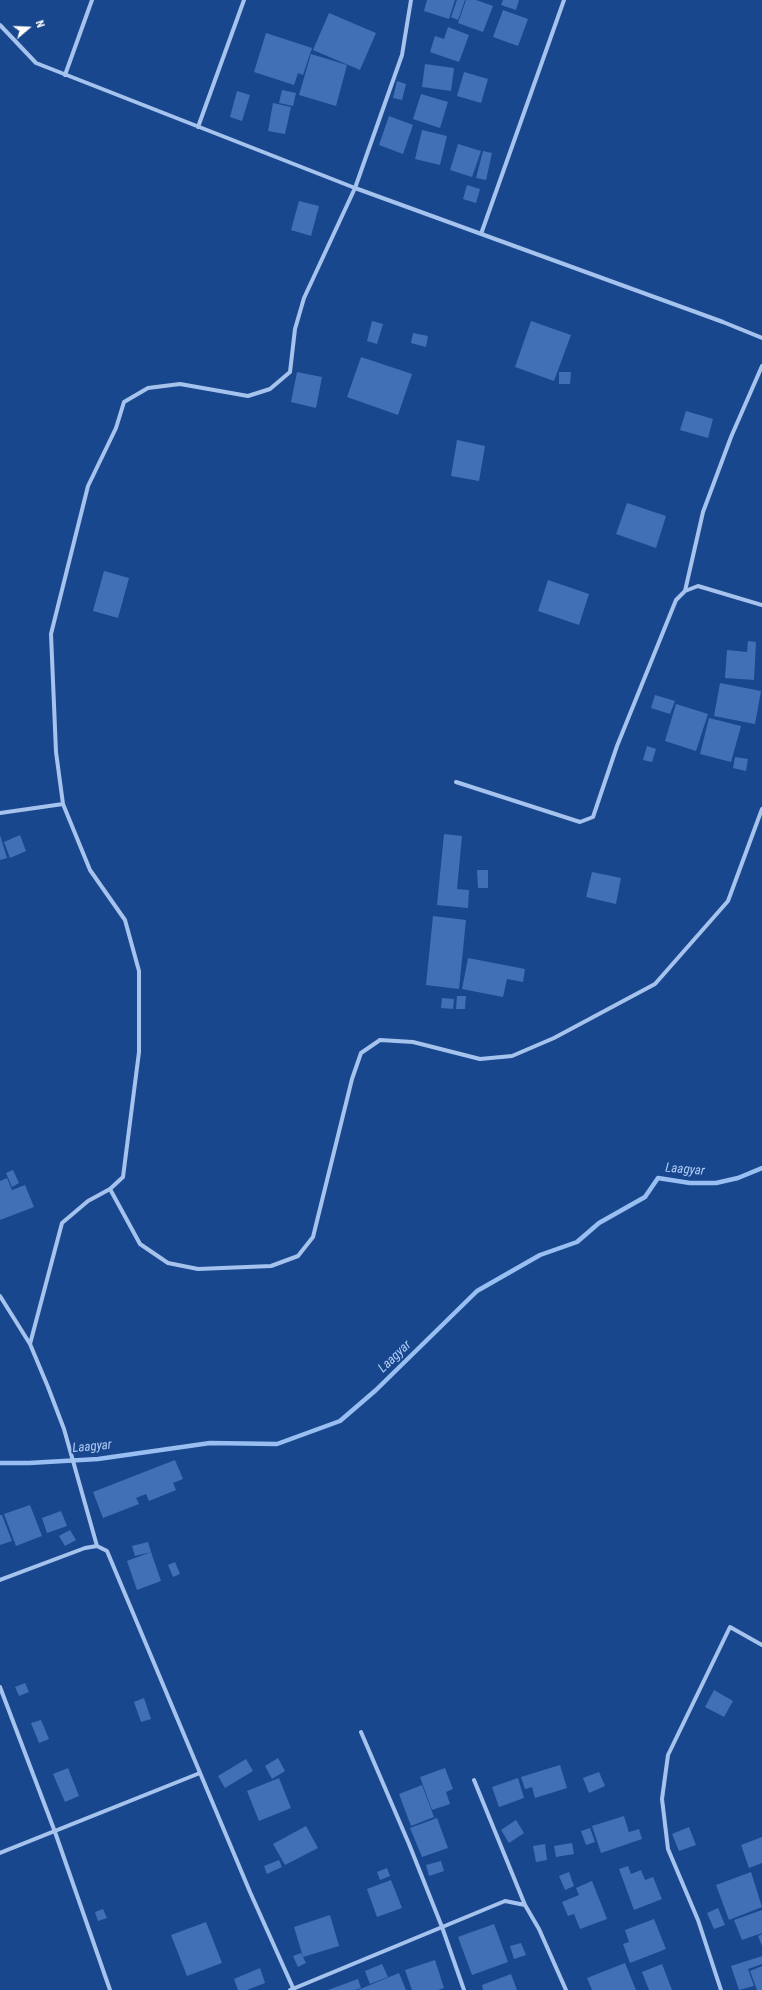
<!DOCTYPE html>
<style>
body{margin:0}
#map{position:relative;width:762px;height:1990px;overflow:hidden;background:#19478e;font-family:"Roboto Condensed",sans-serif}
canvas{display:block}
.north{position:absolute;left:8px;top:8px;width:40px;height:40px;-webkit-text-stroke:3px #19478e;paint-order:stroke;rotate:71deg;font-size:11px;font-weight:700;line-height:16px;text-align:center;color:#fff}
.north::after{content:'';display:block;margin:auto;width:14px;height:18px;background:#fff;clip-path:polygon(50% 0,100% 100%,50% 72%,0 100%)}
</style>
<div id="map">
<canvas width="762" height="1990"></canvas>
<div class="north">N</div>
</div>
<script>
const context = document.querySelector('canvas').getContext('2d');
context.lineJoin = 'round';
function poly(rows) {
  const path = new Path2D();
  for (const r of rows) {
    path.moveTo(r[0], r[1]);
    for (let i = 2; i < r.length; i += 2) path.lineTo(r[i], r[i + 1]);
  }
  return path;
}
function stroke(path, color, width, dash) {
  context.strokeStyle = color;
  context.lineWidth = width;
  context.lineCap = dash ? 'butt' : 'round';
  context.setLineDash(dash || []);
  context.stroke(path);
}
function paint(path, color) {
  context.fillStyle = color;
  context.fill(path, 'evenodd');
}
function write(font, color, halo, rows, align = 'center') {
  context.font = font + ' "Roboto Condensed",sans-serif';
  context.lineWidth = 3.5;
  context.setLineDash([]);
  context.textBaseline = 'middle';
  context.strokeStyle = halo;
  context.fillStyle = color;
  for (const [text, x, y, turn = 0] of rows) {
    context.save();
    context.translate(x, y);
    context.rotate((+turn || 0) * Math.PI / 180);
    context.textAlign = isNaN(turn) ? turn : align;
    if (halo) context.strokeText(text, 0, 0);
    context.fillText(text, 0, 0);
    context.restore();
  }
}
const stream = poly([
 [0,1463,29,1463,98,1459,210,1443,277,1444,340,1421,376,1390,477,1291,540,1255,577,1242,599,1223,645,1197,658,1178,690,1183,716,1183,738,1178,762,1168]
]);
const building = poly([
 [427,0,455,0,449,19,424,11],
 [457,0,465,0,458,20,451,17],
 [466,0,476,0,493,6,483,32,458,23],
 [503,0,519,0,516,10,501,5],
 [503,10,528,19,518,46,493,37],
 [329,13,376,33,360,70,313,50],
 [448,27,469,35,459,62,430,52,435,36,444,39],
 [266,33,312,48,303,75,298,73,294,85,254,72],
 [311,54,347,65,336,106,299,95],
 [425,64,454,68,451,91,422,87],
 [464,72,488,79,481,103,457,96],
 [397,81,406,84,402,100,393,98],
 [282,90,296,93,293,106,279,103],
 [237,91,250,95,242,121,230,117],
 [421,94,448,102,440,128,413,119],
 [273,103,291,107,285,134,268,131],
 [389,116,413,125,403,154,379,145],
 [422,130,447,136,440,165,415,159],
 [458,144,481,151,472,177,450,170],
 [483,151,492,153,486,180,476,178],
 [467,185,480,189,476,203,463,199],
 [299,201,319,206,311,236,291,230],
 [372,321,383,324,377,344,367,341],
 [531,321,571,335,554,381,515,367],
 [413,333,428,336,426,347,411,343],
 [361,357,412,374,398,415,347,397],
 [297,372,322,377,316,408,291,402],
 [559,372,571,372,570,384,559,384],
 [686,411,713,419,708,438,680,430],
 [457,440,485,446,479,481,451,476],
 [627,503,666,516,656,548,616,534],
 [104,571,129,578,118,618,93,611],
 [548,580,589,594,579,625,538,611],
 [748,641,756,642,754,680,725,678,727,650,747,652],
 [720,683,761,691,755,724,714,716],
 [655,695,675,701,670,714,651,708],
 [676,704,708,714,696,751,665,741],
 [709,718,741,726,731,762,700,754],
 [647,746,656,749,652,762,643,760],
 [735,757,748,759,746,771,733,768],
 [444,834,462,836,457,889,469,890,468,908,437,905],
 [0,835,7,858,0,860],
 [20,835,26,851,10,858,4,842],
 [477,870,488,870,488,888,478,888],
 [592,872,621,878,616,904,586,897],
 [433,916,466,920,459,989,426,985],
 [468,958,525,969,523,982,507,979,503,997,462,989],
 [457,996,466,996,465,1009,456,1009],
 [442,998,454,999,453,1009,441,1008],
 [13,1170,19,1183,12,1187,6,1173],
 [7,1178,12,1190,25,1185,34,1207,0,1220,0,1181],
 [175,1460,183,1479,173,1483,176,1490,149,1501,146,1494,136,1498,139,1504,103,1518,93,1492],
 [30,1505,42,1536,16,1546,4,1514],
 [61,1511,67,1526,47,1533,42,1518],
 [0,1515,2,1515,12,1541,0,1545],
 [70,1530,76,1540,65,1546,59,1536],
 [148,1542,151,1552,135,1556,132,1546],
 [151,1552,161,1581,137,1590,127,1561],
 [175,1562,180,1574,173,1577,168,1565],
 [25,1683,29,1692,19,1696,15,1687],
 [714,1690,733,1701,724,1717,705,1707],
 [144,1698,151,1719,141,1722,134,1702],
 [41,1720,49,1739,39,1743,31,1723],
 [278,1758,285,1771,272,1779,265,1766],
 [246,1759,253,1771,225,1788,218,1776],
 [560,1765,567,1788,535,1798,532,1787,525,1789,521,1777],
 [68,1768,79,1796,65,1802,53,1774],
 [445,1768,453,1789,446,1792,450,1804,432,1810,420,1777],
 [599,1772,605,1786,589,1793,583,1778],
 [279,1778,291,1808,259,1821,247,1791],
 [518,1778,524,1798,499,1807,492,1787],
 [422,1785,434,1817,411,1826,399,1794],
 [624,1816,630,1836,629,1832,639,1829,642,1839,601,1853,592,1826],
 [437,1818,448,1848,422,1857,410,1828],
 [516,1820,524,1833,509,1843,501,1830],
 [306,1826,318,1848,285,1865,273,1844],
 [689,1827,696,1845,679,1851,672,1834],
 [590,1828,595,1842,586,1845,581,1831],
 [762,1837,762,1863,749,1868,741,1845],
 [572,1843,574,1854,556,1857,554,1846],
 [545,1844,547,1860,536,1862,533,1846],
 [279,1860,282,1867,267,1874,264,1866],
 [441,1861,444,1871,429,1876,426,1865],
 [628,1866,631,1874,641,1870,645,1880,653,1877,662,1899,634,1910,619,1869],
 [387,1868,390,1876,380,1880,377,1872],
 [569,1872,574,1886,565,1890,559,1876],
 [751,1872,762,1907,729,1920,716,1885],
 [391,1880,402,1908,377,1917,367,1889],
 [592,1881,607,1919,580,1929,574,1914,568,1916,562,1902,579,1895,576,1888],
 [718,1908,725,1925,714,1929,707,1913],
 [103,1909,107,1918,98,1921,95,1912],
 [762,1910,762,1933,742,1940,734,1920],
 [330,1915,339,1946,303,1957,294,1927],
 [654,1919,666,1949,630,1963,623,1944,629,1942,625,1930],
 [206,1922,222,1963,187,1976,171,1935],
 [494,1924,508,1962,472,1975,458,1937],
 [762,1934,762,1946,758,1936],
 [521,1943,526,1955,514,1959,510,1946],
 [301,1953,306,1963,298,1967,293,1956],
 [762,1956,762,1964,748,1969,754,1986,739,1990,731,1966],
 [435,1960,444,1988,438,1990,412,1990,405,1970],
 [625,1963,636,1990,592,1990,587,1978],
 [382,1964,388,1977,370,1984,365,1971],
 [662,1964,672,1990,649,1990,642,1972],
 [762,1966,762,1990,757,1990,750,1971],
 [260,1968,265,1983,247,1990,238,1990,234,1979],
 [399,1973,406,1990,358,1990],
 [511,1974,517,1990,483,1990,482,1985],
 [358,1979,361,1988,355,1990,328,1990]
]);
const minor = poly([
 [0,25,36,63,355,188,723,322,762,338],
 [65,75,92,0],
 [198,127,244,0],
 [481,234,564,0],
 [685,591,703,512,731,437,762,366],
 [456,782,580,822,593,817,617,746,676,600,685,591,698,586,762,605],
 [0,813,63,804],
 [110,1189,140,1244,168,1263,198,1269,271,1266,298,1256,313,1237,352,1079,361,1053,380,1040,413,1042,480,1059,512,1056,554,1038,655,984,728,901,762,809],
 [0,1296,30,1344,48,1387,64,1429,97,1546],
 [30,1344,62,1223,88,1201,110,1189,123,1177,139,1052,139,971,125,920,90,870,63,804,56,752,51,634,88,486,116,428,124,402,148,388,180,384,248,396,270,389,290,372,295,329,304,298,355,188,402,55,411,0],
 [0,1580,85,1548,97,1546,107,1551,250,1892,294,1990],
 [0,1687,55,1832,110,1990],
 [361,1732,409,1844,442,1927,464,1990],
 [474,1780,525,1905],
 [0,1853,200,1773],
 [290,1990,505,1901,525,1905,539,1929,566,1990],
 [721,1990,698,1920,668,1849,662,1799,668,1755,730,1627,762,1645]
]);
const waterNames = [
 ["Laagyar",685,1170,5],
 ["Laagyar",395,1357,-44],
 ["Laagyar",92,1447,-5]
];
stroke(stream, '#99bef1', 4.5);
paint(building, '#4270b6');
stroke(minor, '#a6c3ee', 4);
write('italic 13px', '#b2cef6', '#19478e', waterNames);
</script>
